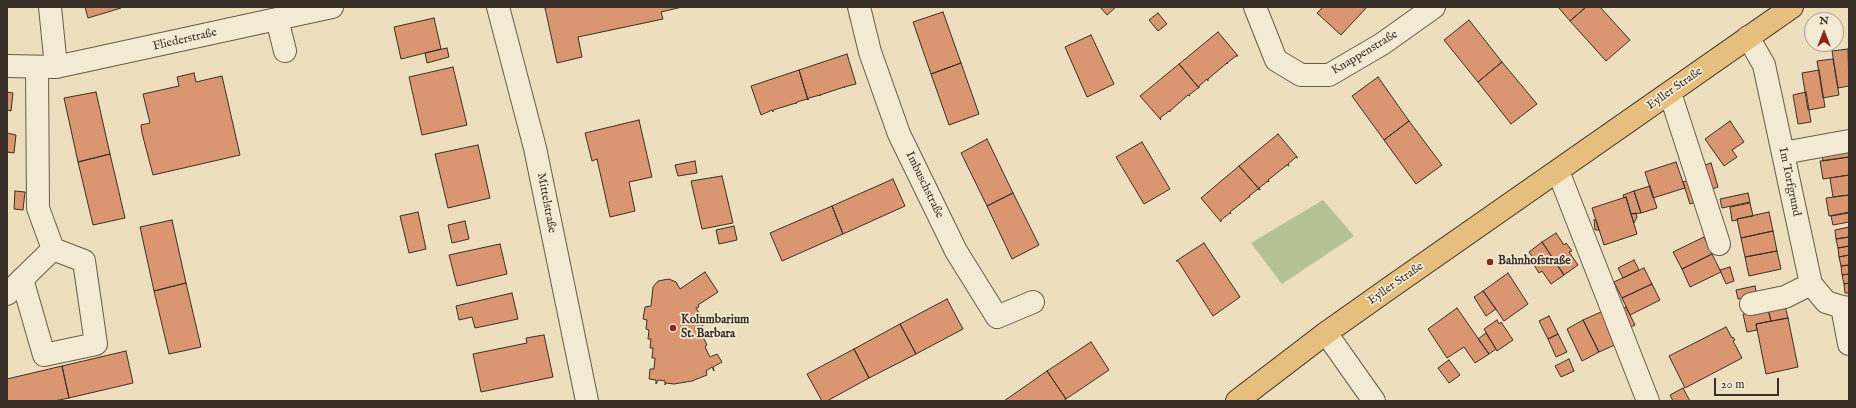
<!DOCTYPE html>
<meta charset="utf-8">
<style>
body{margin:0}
#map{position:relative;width:1856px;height:408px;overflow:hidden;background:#eddebd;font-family:"IM FELL English",serif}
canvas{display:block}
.frame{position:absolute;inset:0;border:8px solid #3a3027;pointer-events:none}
.north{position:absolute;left:1804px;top:12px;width:40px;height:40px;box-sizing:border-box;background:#f3ead4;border:1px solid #a9a08f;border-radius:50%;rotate:0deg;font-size:11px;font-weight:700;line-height:16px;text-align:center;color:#3a3027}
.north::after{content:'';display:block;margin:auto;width:14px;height:18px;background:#8f2418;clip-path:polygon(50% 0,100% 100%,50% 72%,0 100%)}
.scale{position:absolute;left:1714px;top:378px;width:65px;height:18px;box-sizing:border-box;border:2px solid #3a3027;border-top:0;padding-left:5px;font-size:12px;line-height:14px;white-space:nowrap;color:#3a3027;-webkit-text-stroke:3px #f3ead4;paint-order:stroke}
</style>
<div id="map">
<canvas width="1856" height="408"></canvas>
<div class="frame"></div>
<div class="north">N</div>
<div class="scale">20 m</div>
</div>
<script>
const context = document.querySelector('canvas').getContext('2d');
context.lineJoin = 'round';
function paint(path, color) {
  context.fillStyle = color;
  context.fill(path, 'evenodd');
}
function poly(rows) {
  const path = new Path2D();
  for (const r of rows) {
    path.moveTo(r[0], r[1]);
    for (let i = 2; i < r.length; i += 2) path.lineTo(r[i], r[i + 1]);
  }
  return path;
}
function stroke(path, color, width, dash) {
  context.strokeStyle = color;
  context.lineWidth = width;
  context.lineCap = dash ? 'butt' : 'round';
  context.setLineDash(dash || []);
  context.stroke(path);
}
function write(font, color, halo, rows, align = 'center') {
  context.font = font + ' "IM FELL English",serif';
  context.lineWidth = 3.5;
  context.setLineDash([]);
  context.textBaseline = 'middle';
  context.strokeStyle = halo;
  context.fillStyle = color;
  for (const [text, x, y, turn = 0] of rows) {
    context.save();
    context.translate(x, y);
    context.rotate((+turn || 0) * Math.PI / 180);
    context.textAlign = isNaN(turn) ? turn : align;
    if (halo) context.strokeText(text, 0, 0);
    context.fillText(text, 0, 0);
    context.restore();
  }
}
const green = poly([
 [1323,200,1354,236,1282,284,1251,243]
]);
const building = poly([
 [85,7,121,7,121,8,88,18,85,7],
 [549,7,682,7,661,12,663,19,578,37,582,57,557,63,545,8,549,7],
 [1100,7,1116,7,1107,15,1100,7],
 [1323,7,1367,7,1341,35,1317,13,1323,7],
 [1558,7,1586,7,1570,21,1558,7],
 [1586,7,1600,7,1630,40,1606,61,1570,21,1586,7],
 [943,12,961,63,931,74,913,22,943,12],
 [1158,13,1167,24,1158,31,1149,20,1158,13],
 [434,18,441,49,401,59,394,27,434,18],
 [1469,20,1502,62,1478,82,1444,40,1469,20],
 [1218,32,1238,56,1236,56,1227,63,1228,64,1227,63,1208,79,1208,81,1207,79,1199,86,1199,88,1179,64,1218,32],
 [1091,35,1114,84,1087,97,1065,47,1091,35],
 [447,48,449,57,427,63,425,53,447,48],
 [1848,49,1849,86,1838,88,1832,51,1848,49],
 [847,54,856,84,844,87,845,88,844,87,820,95,820,96,820,95,809,98,808,100,799,70,847,54],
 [1833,59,1839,95,1823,98,1817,61,1833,59],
 [1502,62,1537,104,1511,124,1478,82,1502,62],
 [961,63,979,114,949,125,931,74,961,63],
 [1179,64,1199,88,1198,88,1189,95,1190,96,1188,95,1170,111,1170,112,1169,111,1160,118,1161,120,1140,96,1179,64],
 [453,67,467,125,422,135,409,77,453,67],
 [799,70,808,100,807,99,797,102,796,104,796,103,773,110,773,112,772,110,761,115,751,86,799,70],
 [1819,70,1825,107,1808,110,1802,73,1819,70],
 [194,73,196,82,222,76,240,155,153,175,142,133,141,125,150,123,143,94,179,86,177,77,194,73],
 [1378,77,1409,121,1384,140,1352,96,1378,77],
 [7,92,13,93,11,111,7,110,7,92],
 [96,92,110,154,78,162,64,98,96,92],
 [1806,92,1811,122,1798,124,1793,95,1806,92],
 [639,120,652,177,629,182,635,211,610,217,597,159,592,161,585,133,639,120],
 [1409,121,1442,165,1416,184,1384,140,1409,121],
 [1730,121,1744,142,1732,150,1737,157,1724,166,1705,139,1730,121],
 [7,133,16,135,14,153,7,152,7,133],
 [1278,134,1298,158,1296,157,1288,164,1289,166,1287,165,1268,180,1269,182,1268,181,1259,188,1260,190,1239,166,1278,134],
 [987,139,1013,193,987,206,961,153,987,139],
 [1142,142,1170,189,1144,204,1116,157,1142,142],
 [478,145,490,198,448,208,435,154,478,145],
 [1849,147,1849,157,1823,161,1822,151,1849,147],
 [110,154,125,218,93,225,78,162,110,154],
 [1849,157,1849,175,1823,179,1820,161,1849,157],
 [695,161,697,173,678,176,675,165,695,161],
 [1676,162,1685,188,1653,198,1645,172,1676,162],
 [1711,163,1718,187,1707,191,1700,167,1711,163],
 [1239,166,1260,190,1258,189,1249,196,1250,197,1249,197,1230,212,1231,214,1230,213,1221,220,1221,222,1201,198,1239,166],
 [1849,175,1849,195,1833,197,1830,178,1849,175],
 [722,176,733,223,702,229,691,181,722,176],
 [893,179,905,206,843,234,832,206,893,179],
 [1692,179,1699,201,1690,204,1683,182,1692,179],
 [1650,186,1657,208,1641,213,1634,191,1650,186],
 [15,191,25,192,23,210,14,209,15,191],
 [1634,191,1641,213,1631,214,1626,197,1624,198,1623,195,1634,191],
 [1013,193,1039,245,1012,259,987,206,1013,193],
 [1748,193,1750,202,1722,208,1720,199,1748,193],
 [1849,195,1849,212,1829,216,1826,198,1849,195],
 [1626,197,1637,234,1604,245,1592,208,1626,197],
 [1750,203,1753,216,1737,219,1737,220,1732,221,1730,207,1750,203],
 [832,206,843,234,782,261,770,233,832,206],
 [418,212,426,249,409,253,400,216,418,212],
 [1769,212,1773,231,1741,238,1737,219,1769,212],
 [1636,213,1637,217,1634,223,1631,214,1636,213],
 [1849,213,1849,222,1833,225,1831,216,1849,213],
 [172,220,186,283,154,291,140,227,172,220],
 [1594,220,1596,220,1599,230,1595,230,1594,220],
 [465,221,469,239,452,243,448,225,465,221],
 [734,226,737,240,719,244,716,230,734,226],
 [1849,227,1849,237,1836,239,1835,230,1849,227],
 [1773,231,1777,251,1745,257,1741,238,1773,231],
 [1556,233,1564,245,1566,243,1572,251,1569,252,1578,265,1564,275,1542,242,1556,233],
 [1704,237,1712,254,1682,269,1673,252,1704,237],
 [1849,237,1849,246,1838,248,1836,239,1849,237],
 [1542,242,1564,275,1551,284,1542,271,1539,273,1534,265,1537,263,1529,252,1542,242],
 [1204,243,1240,297,1213,316,1178,261,1176,261,1204,243],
 [500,244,507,274,457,286,449,255,500,244],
 [1849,246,1849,255,1839,257,1838,248,1849,246],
 [1777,251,1781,269,1749,276,1745,257,1777,251],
 [1712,254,1721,272,1690,287,1682,269,1712,254],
 [1849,255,1849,265,1841,266,1839,257,1849,255],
 [1634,260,1639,270,1623,278,1618,268,1634,260],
 [1849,265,1849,274,1842,275,1841,266,1849,265],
 [1730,267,1734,281,1726,284,1720,270,1730,267],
 [1644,268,1652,284,1622,298,1614,282,1644,268],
 [705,272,718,292,698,305,699,307,696,308,701,316,698,318,703,326,700,327,705,335,703,337,707,345,705,347,710,357,717,354,722,362,713,367,714,371,712,367,706,371,707,375,692,381,674,384,666,383,665,385,665,381,658,380,656,384,656,380,649,379,650,369,654,369,655,358,652,358,653,348,650,348,651,339,648,339,649,330,646,329,647,320,643,319,645,307,651,306,653,287,658,281,669,279,676,282,680,289,705,272],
 [1508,273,1528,304,1504,321,1483,291,1508,273],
 [1849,274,1849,283,1844,284,1842,275,1849,274],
 [186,283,201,347,169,354,154,291,186,283],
 [1849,283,1849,293,1845,293,1844,284,1849,283],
 [1652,284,1660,300,1630,315,1622,298,1652,284],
 [1755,286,1757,295,1738,299,1736,290,1755,286],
 [1483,291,1496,309,1486,316,1474,297,1483,291],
 [512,293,518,319,475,328,472,317,459,320,456,306,512,293],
 [947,299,963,329,916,354,900,324,947,299],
 [1785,306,1788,318,1771,321,1768,309,1785,306],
 [1626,307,1635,325,1624,330,1616,312,1626,307],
 [1457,308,1489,354,1475,363,1464,347,1447,358,1428,329,1457,308],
 [1768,309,1771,321,1756,324,1757,330,1747,332,1743,314,1768,309],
 [1601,312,1617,344,1599,352,1583,320,1601,312],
 [1549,316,1558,334,1548,339,1539,321,1549,316],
 [1788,318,1798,367,1766,374,1756,324,1788,318],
 [1497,320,1499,324,1501,322,1513,340,1497,351,1484,329,1497,320],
 [1583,320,1599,352,1582,361,1567,329,1583,320],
 [900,324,916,354,869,378,854,349,900,324],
 [1726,327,1732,338,1733,337,1735,340,1733,341,1742,358,1685,388,1669,356,1726,327],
 [1486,333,1496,349,1489,354,1478,339,1486,333],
 [1558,334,1567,352,1556,357,1548,339,1558,334],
 [544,335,553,377,481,392,473,354,527,343,526,338,544,335],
 [1091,342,1109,370,1066,399,1047,371,1091,342],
 [854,349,869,378,827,401,822,401,807,374,854,349],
 [126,351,133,383,69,398,62,366,126,351],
 [1569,359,1574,371,1561,377,1555,366,1569,359],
 [1449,360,1460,375,1449,383,1438,368,1449,360],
 [62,366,69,398,54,401,7,401,7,379,62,366],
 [1047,371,1066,399,1063,401,1004,401,1047,371],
 [1683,388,1690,401,1673,401,1670,395,1683,388]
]);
const minor = poly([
 [50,7,56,67],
 [498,7,535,148,587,401],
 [859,7,870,52,899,134,956,251,997,317,1033,302],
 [1255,7,1276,60,1301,75,1329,75,1382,44,1434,7],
 [277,19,285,51],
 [1748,37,1764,65,1811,284,1826,302,1842,307,1849,308],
 [7,66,56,67,332,7],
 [37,67,38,208,53,249],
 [1670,93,1719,244],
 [1783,153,1849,141],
 [1558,171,1648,401],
 [22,279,44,355,96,344,84,261,53,249],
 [7,294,53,249],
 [1751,304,1785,297,1811,284],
 [1842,307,1849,344],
 [1326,333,1374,401]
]);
const major = poly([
 [1237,401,1326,333,1391,287,1792,7]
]);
const markers = [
 [1490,262,4,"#8f2418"],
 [673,328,4,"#8f2418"]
];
const streetNames = [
 ["Fliederstraße",185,40,-13],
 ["Knappenstraße",1365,53,-31],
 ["Eyller Straße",1675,89,-35],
 ["Im Torfgrund",1789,182,78],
 ["Imbuschstraße",924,185,64],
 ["Mittelstraße",546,203,79],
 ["Eyller Straße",1396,284,-35]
];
const poiNames = [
 ["Bahnhofstraße",1498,262],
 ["Kolumbarium",681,321],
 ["St. Barbara",681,335]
];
paint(green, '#b4c294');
paint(building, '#da9670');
stroke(building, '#3a3027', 1);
stroke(minor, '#675c4c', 24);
stroke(major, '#3a3027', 24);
stroke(minor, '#f3ead4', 22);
stroke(major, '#e6bf7e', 22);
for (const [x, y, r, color] of markers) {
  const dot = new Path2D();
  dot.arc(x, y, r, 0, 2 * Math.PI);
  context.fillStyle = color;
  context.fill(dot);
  stroke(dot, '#f3ead4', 1.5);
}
write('12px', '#3a3027', '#f3ead4', streetNames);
write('bold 12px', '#3a3027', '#f3ead4', poiNames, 'left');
</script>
